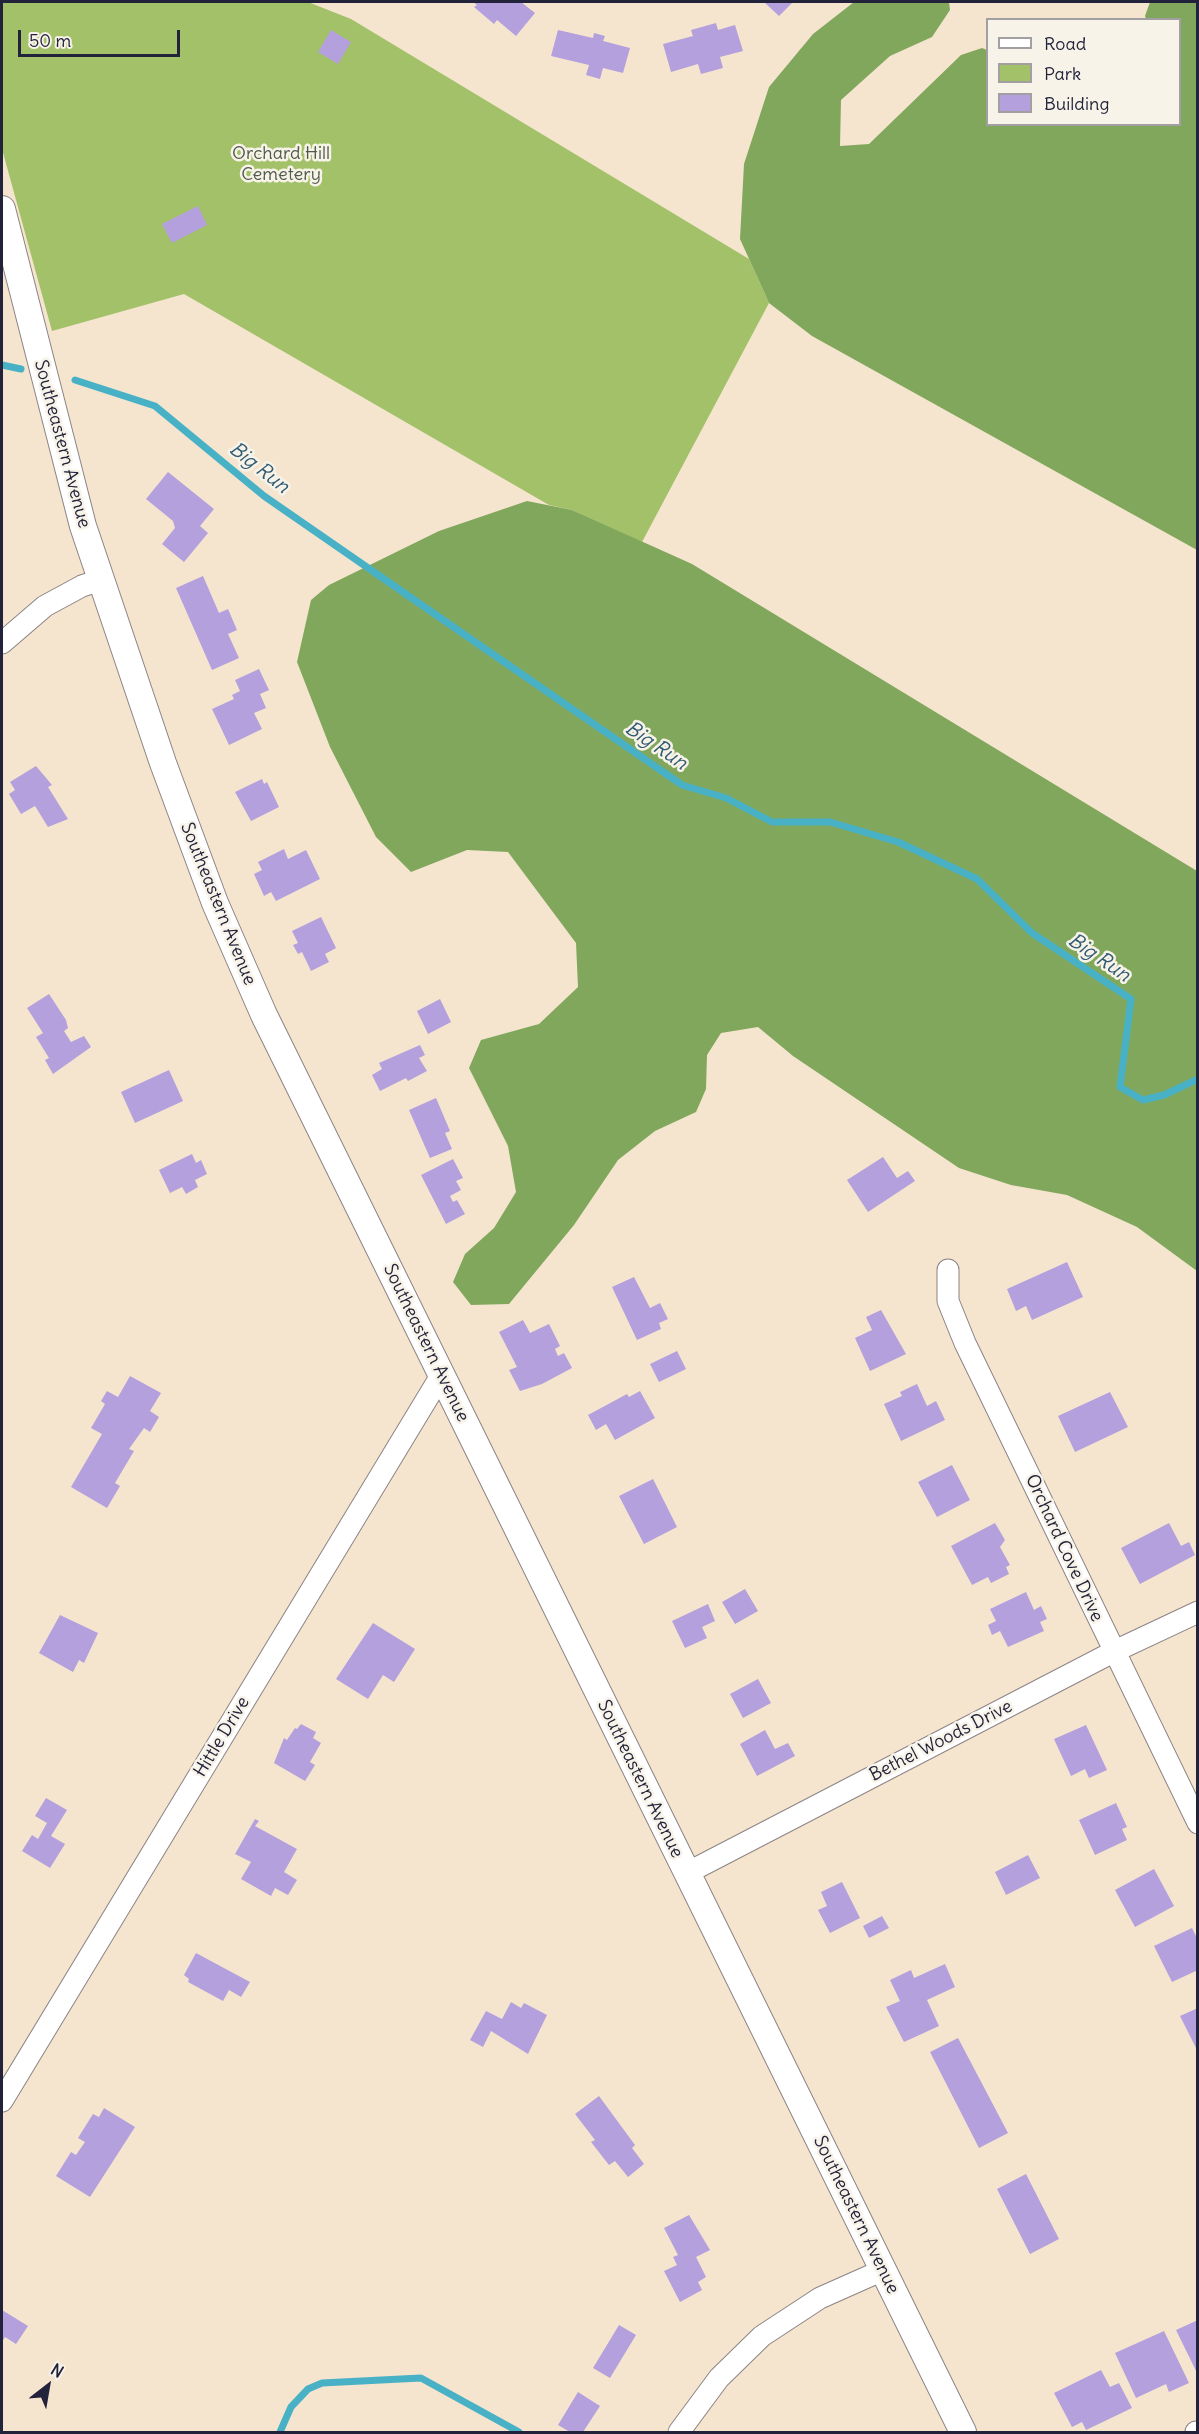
<!DOCTYPE html>
<style>
body{margin:0}
#map{position:relative;width:1199px;height:2434px;overflow:hidden;background:#f5e5cf;font-family:Delius,sans-serif}
canvas{display:block}
.frame{position:absolute;inset:0;border:3px solid #22223b;pointer-events:none}
.legend{position:absolute;left:986px;top:18px;width:195px;height:108px;box-sizing:border-box;background:#f7f3e8;border:2px solid #a29fa3;margin:0;padding:8px 10px;list-style:none;font-size:18px;color:#22223b}
.legend li{display:flex;align-items:center;gap:12px;height:30px}
.legend b{width:30px;border:2px solid #a29fa3}
.north{position:absolute;left:18px;top:2356px;width:60px;height:60px;-webkit-text-stroke:4px #f7f3e8;paint-order:stroke;rotate:31deg;font-size:16px;font-weight:700;line-height:24px;text-align:center;color:#22223b}
.north::after{content:'';display:block;margin:auto;width:21px;height:27px;background:#22223b;clip-path:polygon(50% 0,100% 100%,50% 72%,0 100%)}
.scale{position:absolute;left:18px;top:30px;width:162px;height:27px;box-sizing:border-box;border:3px solid #22223b;border-top:0;padding-left:8px;font-size:18px;line-height:21px;white-space:nowrap;color:#22223b;-webkit-text-stroke:4px #f7f3e8;paint-order:stroke}
</style>
<div id="map">
<canvas width="1199" height="2434"></canvas>
<div class="frame"></div>
<ul class="legend">
<li><b style="height:8px;background:#fff"></b>Road</li>
<li><b style="height:16px;background:#a2c169"></b>Park</li>
<li><b style="height:16px;background:#b3a0dc"></b>Building</li>
</ul>
<div class="north">N</div>
<div class="scale">50 m</div>
</div>
<script>
const context = document.querySelector('canvas').getContext('2d');
context.lineJoin = 'round';
function paint(path, color) {
  context.fillStyle = color;
  context.fill(path, 'evenodd');
}
function poly(rows) {
  const path = new Path2D();
  for (const r of rows) {
    path.moveTo(r[0], r[1]);
    for (let i = 2; i < r.length; i += 2) path.lineTo(r[i], r[i + 1]);
  }
  return path;
}
function stroke(path, color, width, dash) {
  context.strokeStyle = color;
  context.lineWidth = width;
  context.lineCap = dash ? 'butt' : 'round';
  context.setLineDash(dash || []);
  context.stroke(path);
}
function write(font, color, halo, rows, align = 'center') {
  context.font = font + ' Delius,sans-serif';
  context.lineWidth = 5;
  context.setLineDash([]);
  context.textBaseline = 'middle';
  context.strokeStyle = halo;
  context.fillStyle = color;
  for (const [text, x, y, turn = 0] of rows) {
    context.save();
    context.translate(x, y);
    context.rotate((+turn || 0) * Math.PI / 180);
    context.textAlign = isNaN(turn) ? turn : align;
    if (halo) context.strokeText(text, 0, 0);
    context.fillText(text, 0, 0);
    context.restore();
  }
}
const green = poly([
 [2,2,308,2,351,19,749,259,769,303,642,542,572,510,549,505,184,294,52,331,2,149]
]);
const forest = poly([
 [854,2,949,2,950,10,932,37,890,56,841,100,840,146,869,144,961,55,982,48,987,50,988,124,1180,124,1180,20,1146,19,1145,16,1150,2,1197,2,1197,550,812,336,769,303,740,239,744,164,769,87,813,34],
 [527,501,572,510,692,564,1197,871,1197,1271,1137,1227,1067,1195,1011,1185,959,1168,793,1056,758,1027,721,1033,707,1055,706,1089,696,1112,655,1131,618,1160,574,1225,509,1304,471,1305,453,1282,465,1254,494,1228,516,1192,508,1146,469,1068,481,1040,539,1024,578,987,576,943,508,852,467,850,411,872,376,837,330,747,297,662,311,600,329,585,439,531]
]);
const stream = poly([
 [2,365,21,369],
 [75,380,155,406,264,496,682,785,726,798,772,822,830,822,898,842,977,879,1032,933,1131,999,1120,1087,1143,1100,1164,1095,1198,1079],
 [280,2432,291,2407,308,2389,322,2383,421,2378,519,2432]
]);
const building = poly([
 [473,2,521,2,535,13,516,36,497,20,494,24,474,7,477,5],
 [764,2,793,2,779,16],
 [716,23,718,30,735,25,743,51,720,57,723,68,701,74,698,64,671,72,663,44,693,36,691,30],
 [331,30,351,42,338,64,318,52],
 [558,30,593,38,594,33,605,36,603,41,630,48,623,73,603,68,600,79,586,75,589,65,551,56],
 [198,206,207,225,172,243,162,224],
 [168,472,214,509,200,526,208,533,184,562,162,544,175,528,173,521,146,499],
 [203,576,219,613,228,609,237,630,228,634,239,658,212,670,176,588],
 [259,669,269,690,260,694,266,708,254,713,262,729,229,745,212,709,234,699,232,695,240,691,235,680],
 [36,766,52,785,48,787,68,819,48,827,35,806,21,814,9,794,15,790,10,782],
 [262,779,264,784,267,782,279,807,251,821,235,792],
 [284,849,288,859,306,850,320,879,276,901,271,892,264,896,254,874,262,870,258,862],
 [321,917,336,948,325,954,329,962,311,971,302,952,298,954,293,945,298,943,292,931],
 [49,994,66,1020,68,1028,64,1031,71,1042,84,1036,91,1047,53,1074,45,1060,49,1058,36,1037,43,1033,27,1008],
 [440,999,451,1022,428,1034,417,1011],
 [420,1045,425,1055,419,1058,427,1071,408,1081,406,1078,380,1091,372,1075,382,1069,379,1063],
 [169,1070,183,1101,135,1123,121,1092],
 [436,1098,450,1131,445,1133,452,1149,430,1158,409,1110],
 [192,1154,196,1163,201,1160,207,1174,195,1180,198,1187,186,1194,182,1187,170,1193,159,1170],
 [883,1157,897,1178,908,1171,915,1181,868,1212,847,1180],
 [453,1159,463,1178,456,1181,461,1190,450,1196,453,1202,457,1200,465,1214,446,1224,421,1175],
 [1067,1262,1083,1297,1032,1320,1026,1306,1016,1311,1007,1289],
 [634,1277,650,1308,660,1303,668,1319,659,1323,661,1329,637,1340,612,1287],
 [881,1310,906,1354,870,1371,855,1338,872,1330,866,1317],
 [523,1320,530,1333,549,1324,560,1346,555,1349,558,1356,564,1353,572,1368,542,1384,520,1391,509,1370,517,1367,499,1332],
 [677,1351,686,1369,659,1382,650,1364],
 [130,1376,161,1393,150,1411,159,1417,150,1432,144,1428,129,1449,134,1451,115,1483,120,1486,107,1508,71,1487,102,1434,91,1428,105,1404,101,1401,107,1391,118,1397],
 [917,1384,927,1406,936,1401,945,1420,901,1441,884,1404,902,1396,900,1392],
 [640,1391,655,1418,615,1440,606,1424,596,1430,588,1415,627,1394,629,1397],
 [1110,1392,1128,1427,1075,1452,1058,1416],
 [952,1465,970,1500,937,1517,918,1482],
 [653,1479,677,1527,644,1544,619,1496],
 [995,1523,1005,1540,1000,1547,1010,1565,1006,1567,1009,1574,991,1583,988,1577,972,1585,951,1546],
 [1169,1523,1181,1546,1189,1542,1195,1555,1140,1584,1121,1548],
 [745,1589,758,1611,735,1624,722,1602],
 [1026,1592,1034,1610,1041,1606,1047,1619,1040,1622,1044,1631,1008,1647,1000,1631,992,1635,988,1625,996,1621,990,1609],
 [708,1604,715,1621,702,1627,707,1638,685,1648,672,1621],
 [60,1615,98,1633,84,1663,79,1660,73,1672,39,1653],
 [373,1623,415,1649,394,1682,383,1675,368,1699,336,1679],
 [758,1679,771,1703,743,1718,730,1694],
 [301,1724,316,1732,313,1738,321,1743,310,1762,315,1765,305,1781,274,1763,284,1738,287,1740,295,1728,297,1729],
 [1086,1725,1107,1770,1089,1778,1085,1769,1071,1776,1054,1739],
 [765,1730,775,1749,788,1743,795,1756,757,1776,740,1744],
 [46,1798,67,1810,51,1836,65,1844,50,1868,22,1851,32,1835,38,1839,47,1823,35,1816],
 [1116,1803,1127,1827,1122,1829,1127,1840,1095,1855,1079,1820],
 [255,1819,259,1821,255,1826,297,1849,284,1872,297,1880,288,1895,275,1888,271,1896,241,1879,251,1862,235,1854],
 [1028,1855,1040,1878,1006,1895,995,1872],
 [1154,1869,1174,1906,1135,1927,1115,1890],
 [842,1882,860,1918,830,1933,818,1910,827,1906,821,1892],
 [882,1916,889,1928,869,1938,863,1926],
 [1192,1928,1198,1940,1198,1970,1172,1982,1154,1946],
 [196,1953,250,1982,241,1997,229,1990,223,2001,188,1982,189,1979,184,1975],
 [945,1964,955,1987,927,2000,939,2026,904,2042,886,2007,900,2001,890,1980,911,1970,914,1978],
 [511,2002,521,2008,524,2003,547,2015,528,2054,491,2031,483,2047,470,2040,486,2011,502,2019],
 [1198,2008,1198,2052,1180,2016],
 [958,2038,1008,2133,979,2148,930,2052],
 [599,2096,635,2145,632,2148,644,2164,628,2177,615,2161,609,2165,591,2142,595,2140,575,2114],
 [104,2108,135,2127,90,2197,56,2176,71,2152,76,2155,85,2142,78,2138,93,2114,99,2117],
 [1026,2174,1059,2239,1030,2254,997,2189],
 [689,2215,710,2250,696,2257,706,2277,698,2282,702,2290,680,2302,664,2271,677,2265,673,2257,678,2255,664,2228],
 [2,2310,28,2326,16,2344,5,2337,2,2342],
 [1198,2320,1198,2375,1176,2330],
 [619,2325,636,2335,610,2378,593,2368],
 [1164,2331,1189,2383,1169,2392,1166,2384,1136,2398,1115,2353],
 [1101,2370,1110,2387,1119,2383,1132,2408,1086,2430,1082,2422,1072,2427,1054,2393],
 [578,2392,600,2406,583,2432,570,2432,558,2425]
]);
const minor = poly([
 [2,643,45,606,82,586,100,580],
 [948,1270,948,1301,965,1343,1198,1823],
 [687,1873,1113,1652,1198,1612],
 [2,2101,442,1374],
 [679,2432,719,2378,762,2336,820,2298,883,2270],
 [1196,2432,1198,2432]
]);
const tertiary = poly([
 [2,209,83,526,163,763,215,903,264,1015,963,2432]
]);
const parkNames = [
 ["Orchard Hill",281,154],
 ["Cemetery",281,175]
];
const streetNames = [
 ["Southeastern Avenue",62,444,75],
 ["Southeastern Avenue",218,904,68],
 ["Southeastern Avenue",426,1343,64],
 ["Orchard Cove Drive",1064,1548,65],
 ["Hittle Drive",222,1737,-59],
 ["Bethel Woods Drive",941,1741,-27],
 ["Southeastern Avenue",640,1779,64],
 ["Southeastern Avenue",856,2215,64]
];
const waterNames = [
 ["Big Run",259,468,38],
 ["Big Run",656,746,34],
 ["Big Run",1099,958,34]
];
paint(green, '#a2c169');
paint(forest, '#81a75d');
stroke(stream, '#48b1c6', 7);
paint(building, '#b3a0dc');
stroke(minor, '#8c8485', 23);
stroke(tertiary, '#8c8485', 28);
stroke(minor, '#fff', 21);
stroke(tertiary, '#fff', 26);
write('18px', '#4f5a4b', '#f7f3e8', parkNames);
write('18px', '#22223b', '#f7f3e8', streetNames);
write('italic 20px', '#315b73', '#f7f3e8', waterNames);
</script>
